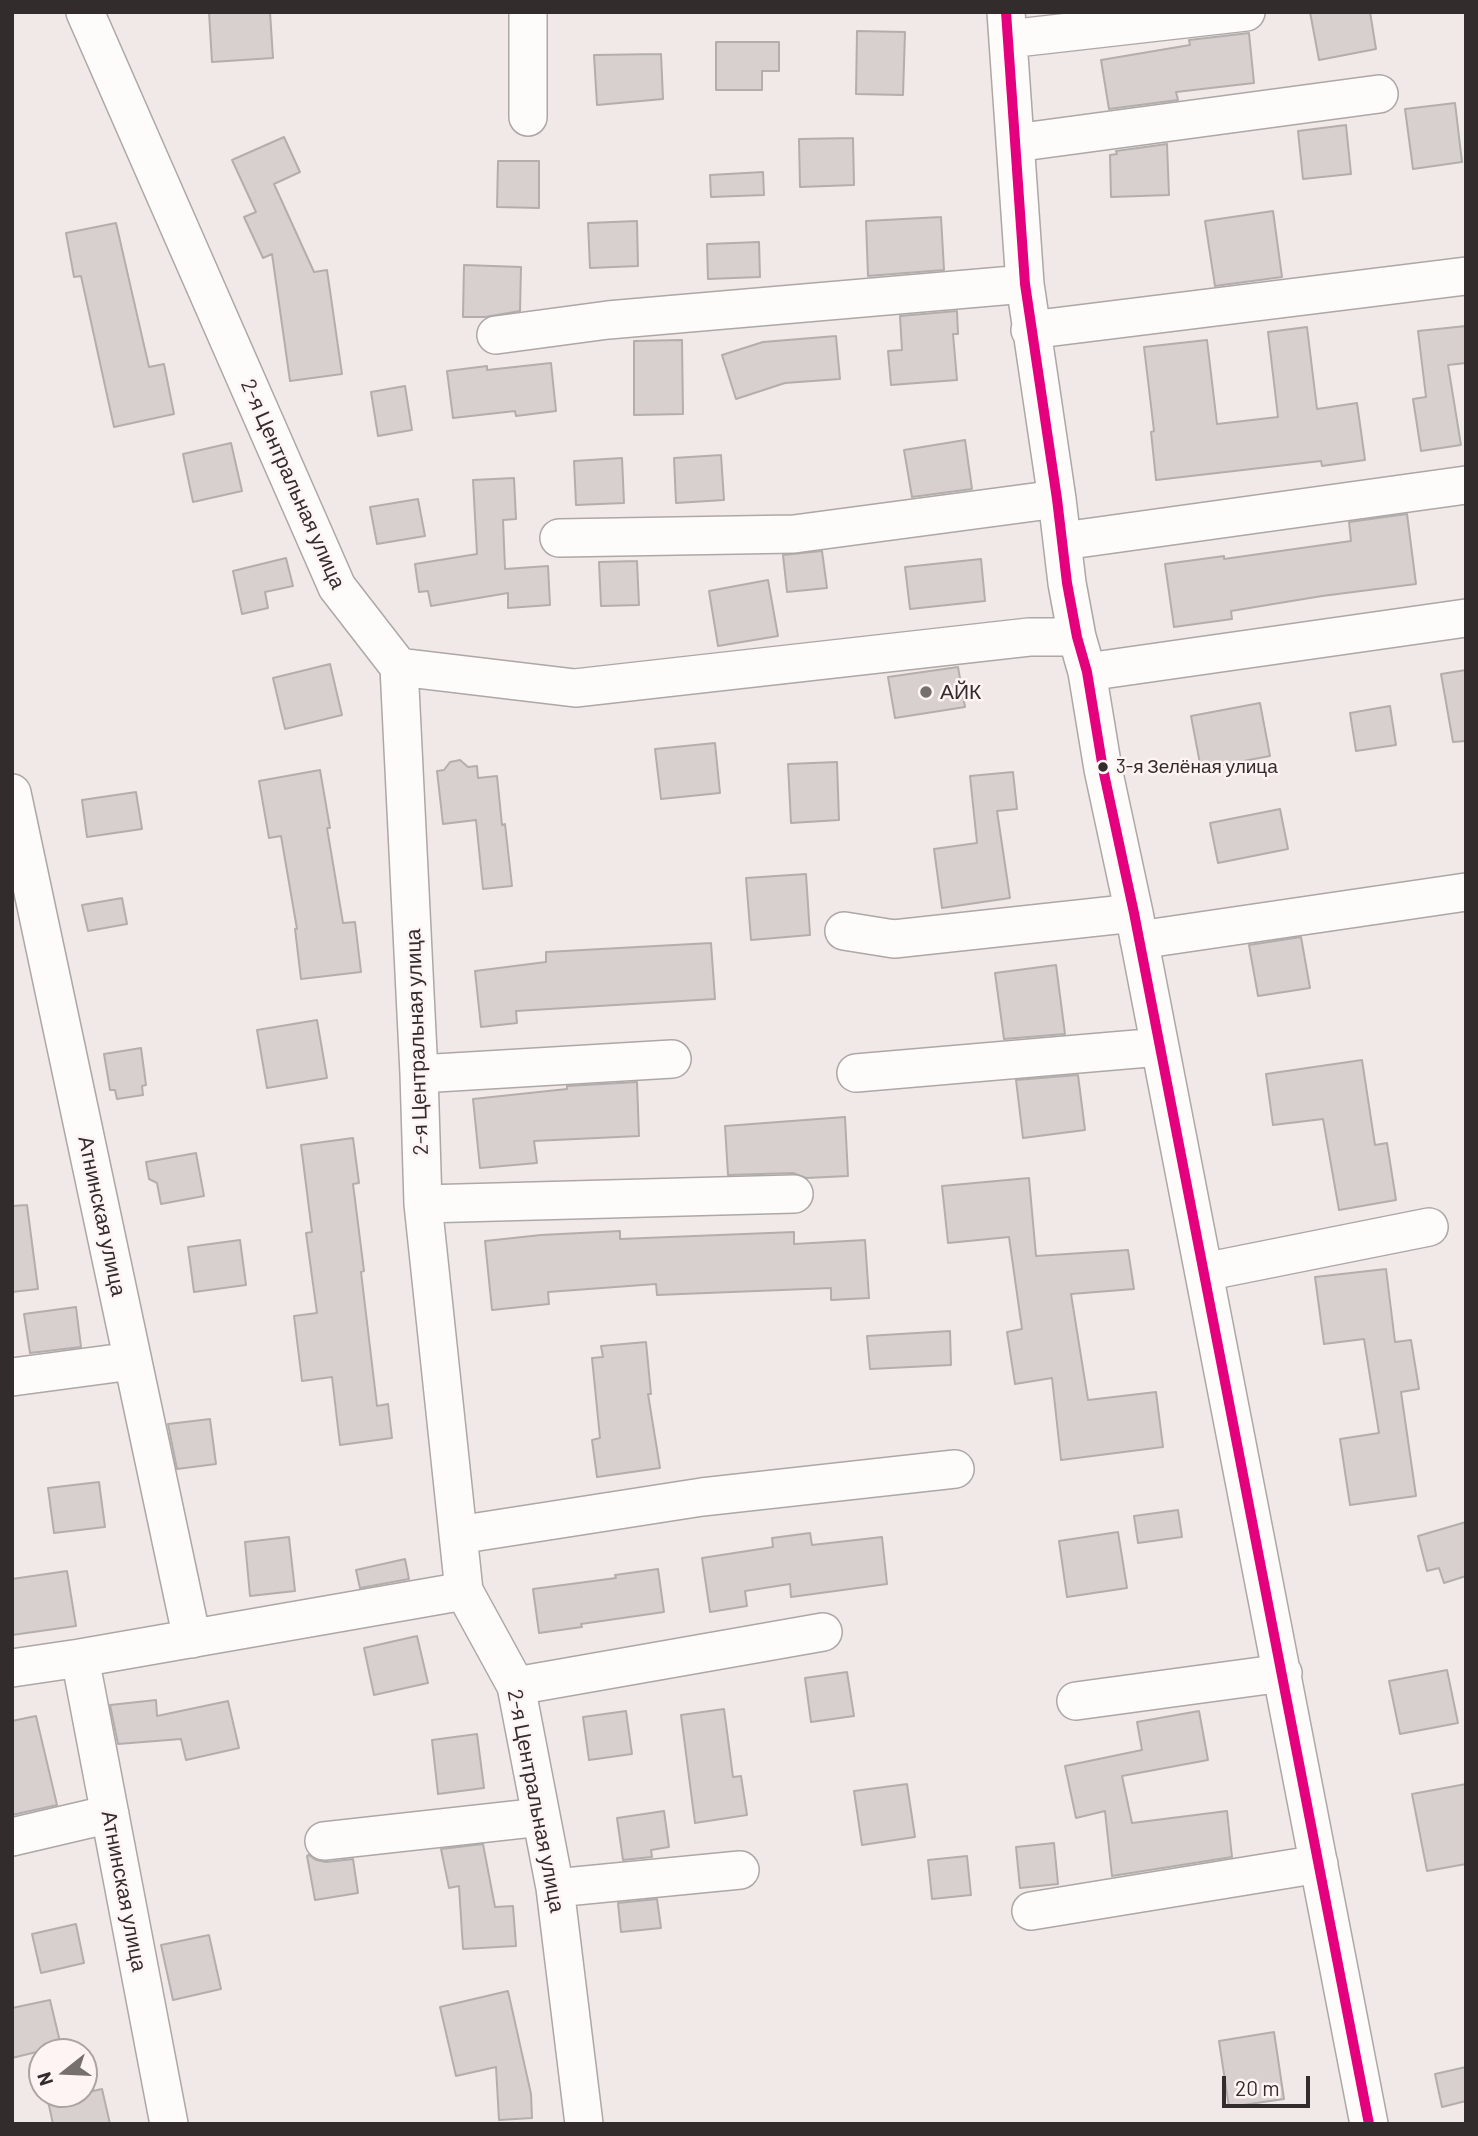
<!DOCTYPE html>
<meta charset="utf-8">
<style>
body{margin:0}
#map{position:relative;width:1478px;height:2136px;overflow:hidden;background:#f1e9e7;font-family:Barlow,sans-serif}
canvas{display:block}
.frame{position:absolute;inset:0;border:14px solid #322d2c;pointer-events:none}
.north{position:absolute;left:28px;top:2038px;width:70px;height:70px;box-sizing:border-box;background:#fef4f3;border:2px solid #aca4a3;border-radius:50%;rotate:252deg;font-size:19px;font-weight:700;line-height:28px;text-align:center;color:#322d2c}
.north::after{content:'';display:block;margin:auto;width:24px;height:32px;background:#756f6d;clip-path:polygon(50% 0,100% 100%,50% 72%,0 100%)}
.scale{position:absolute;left:1222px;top:2076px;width:88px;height:32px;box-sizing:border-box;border:4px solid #322d2c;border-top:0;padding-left:9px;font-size:21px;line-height:24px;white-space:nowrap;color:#322d2c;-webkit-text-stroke:5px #fef4f3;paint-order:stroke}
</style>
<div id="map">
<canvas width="1478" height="2136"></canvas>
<div class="frame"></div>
<div class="north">N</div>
<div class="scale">20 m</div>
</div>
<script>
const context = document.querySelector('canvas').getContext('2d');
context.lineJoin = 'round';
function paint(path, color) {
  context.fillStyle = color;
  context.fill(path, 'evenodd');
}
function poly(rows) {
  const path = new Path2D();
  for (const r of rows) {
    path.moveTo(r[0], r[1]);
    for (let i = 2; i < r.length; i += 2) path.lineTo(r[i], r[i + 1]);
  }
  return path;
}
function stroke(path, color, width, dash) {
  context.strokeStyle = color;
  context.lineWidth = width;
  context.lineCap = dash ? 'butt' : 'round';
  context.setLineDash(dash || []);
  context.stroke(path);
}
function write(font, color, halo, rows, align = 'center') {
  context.font = font + ' Barlow,sans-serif';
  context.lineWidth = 5;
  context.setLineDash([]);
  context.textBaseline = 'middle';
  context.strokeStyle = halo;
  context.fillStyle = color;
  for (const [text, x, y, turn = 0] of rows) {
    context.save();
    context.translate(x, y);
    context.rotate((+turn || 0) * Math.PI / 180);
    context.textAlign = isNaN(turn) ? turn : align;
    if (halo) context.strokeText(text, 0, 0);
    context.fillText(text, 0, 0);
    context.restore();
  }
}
const building = poly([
 [209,12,270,12,273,58,212,62,209,12],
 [1310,12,1370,12,1376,49,1319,60,1310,12],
 [857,31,905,32,903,95,856,94,857,31],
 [1249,33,1254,83,1176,92,1178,100,1109,109,1101,60,1190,45,1189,40,1249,33],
 [716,42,779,42,779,71,762,71,762,90,716,90,716,42],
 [661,54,663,99,597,105,594,55,661,54],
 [1455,103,1462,162,1413,169,1405,109,1455,103],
 [1346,125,1351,174,1303,179,1298,131,1346,125],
 [284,137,300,172,274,184,314,272,327,270,342,374,290,381,272,254,263,258,244,217,256,212,232,160,284,137],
 [853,138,854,185,800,187,799,139,853,138],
 [1167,144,1169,195,1111,197,1110,155,1117,154,1116,151,1167,144],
 [498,161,539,161,539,208,497,207,498,161],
 [763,172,764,195,711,197,710,175,763,172],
 [1273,211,1282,277,1215,286,1205,221,1273,211],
 [941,217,944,270,868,276,866,221,941,217],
 [637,221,638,266,590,268,588,223,637,221],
 [116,223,149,367,164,364,174,414,114,427,81,276,74,277,66,233,116,223],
 [759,242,760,277,708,279,707,244,759,242],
 [464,265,521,267,520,311,485,317,463,317,464,265],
 [957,311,958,334,953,334,957,380,891,385,888,351,902,350,900,316,957,311],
 [1466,326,1466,363,1448,365,1461,445,1421,451,1413,399,1426,397,1418,331,1466,326],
 [1307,327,1317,409,1357,403,1365,460,1322,466,1321,461,1156,480,1151,432,1154,431,1144,347,1207,340,1217,424,1278,417,1268,332,1307,327],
 [836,336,840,379,785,383,736,399,722,355,763,342,836,336],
 [682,340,683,414,634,415,634,341,682,340],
 [551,363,556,411,516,416,515,411,453,418,447,371,487,366,487,370,551,363],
 [405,386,412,430,378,436,371,392,405,386],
 [965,440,972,489,912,497,904,450,965,440],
 [231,443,242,491,193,502,183,454,231,443],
 [721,455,724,500,676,503,674,458,721,455],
 [622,458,624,503,576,505,574,461,622,458],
 [514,478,516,519,503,520,505,569,548,566,550,605,508,608,508,593,431,606,428,591,419,592,415,564,477,554,473,480,514,478],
 [418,499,425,536,377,544,370,507,418,499],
 [1407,514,1416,584,1322,596,1231,611,1232,619,1174,627,1165,564,1224,556,1224,559,1351,541,1349,522,1407,514],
 [822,551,827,588,787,592,783,555,822,551],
 [286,558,293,586,265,592,268,608,242,614,233,571,286,558],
 [981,559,985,601,910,609,905,567,981,559],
 [637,561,639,605,601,606,599,562,637,561],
 [768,580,778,636,718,646,709,591,768,580],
 [330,664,342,715,285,729,273,678,330,664],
 [958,667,965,707,895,718,888,677,958,667],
 [1466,670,1466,741,1453,742,1441,674,1466,670],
 [1260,703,1270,756,1201,769,1191,716,1260,703],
 [1390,706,1396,745,1356,751,1350,713,1390,706],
 [715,743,720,793,661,799,655,749,715,743],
 [460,760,468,767,477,766,478,778,497,776,502,825,505,824,512,886,483,889,476,820,443,824,437,771,444,770,450,762,460,760],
 [837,762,839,820,791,823,788,764,837,762],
 [320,770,330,828,327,828,343,923,355,922,361,972,301,979,295,929,297,929,281,836,269,838,259,781,320,770],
 [1013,772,1017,809,997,811,1010,898,942,908,934,849,977,843,970,776,1013,772],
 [136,792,142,829,87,837,82,800,136,792],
 [1280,809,1288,849,1218,863,1210,823,1280,809],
 [806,874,810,935,751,940,746,878,806,874],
 [122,898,127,924,88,931,82,905,122,898],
 [1301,937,1310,988,1258,996,1249,945,1301,937],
 [711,943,715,999,516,1011,517,1023,481,1027,475,971,546,962,546,952,711,943],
 [1056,965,1065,1034,1004,1039,995,973,1056,965],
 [317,1020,327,1078,267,1088,257,1030,317,1020],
 [141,1048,146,1085,142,1086,143,1095,117,1099,115,1090,110,1090,104,1054,141,1048],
 [1362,1060,1375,1145,1387,1143,1396,1200,1339,1210,1323,1119,1273,1125,1266,1074,1362,1060],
 [1078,1075,1085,1130,1023,1138,1016,1080,1078,1075],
 [637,1082,639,1136,534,1141,537,1163,480,1168,473,1099,567,1089,567,1086,637,1082],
 [845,1117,848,1176,806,1178,793,1173,728,1175,725,1126,845,1117],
 [353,1138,359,1183,353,1184,364,1271,361,1272,377,1406,388,1404,392,1438,340,1445,332,1377,302,1381,294,1316,317,1313,306,1233,312,1232,301,1145,353,1138],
 [196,1153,204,1196,161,1204,157,1183,149,1179,146,1162,196,1153],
 [1029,1178,1036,1256,1128,1250,1134,1289,1071,1294,1088,1400,1156,1392,1163,1447,1061,1460,1052,1378,1015,1384,1007,1332,1022,1329,1009,1237,948,1243,942,1186,1029,1178],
 [27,1205,38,1289,12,1292,12,1206,27,1205],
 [620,1231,620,1239,794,1232,794,1244,865,1240,869,1298,831,1300,831,1288,657,1295,656,1284,548,1292,549,1304,492,1310,485,1241,541,1235,620,1231],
 [240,1240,246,1285,194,1292,188,1247,240,1240],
 [1386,1269,1395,1342,1411,1340,1419,1389,1401,1392,1416,1496,1350,1505,1340,1439,1379,1433,1364,1339,1324,1344,1315,1277,1386,1269],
 [76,1307,81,1347,30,1353,24,1314,76,1307],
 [950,1331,951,1365,870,1369,867,1336,950,1331],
 [646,1342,651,1394,648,1394,660,1468,597,1477,592,1440,600,1438,592,1358,603,1357,601,1346,646,1342],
 [210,1419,216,1464,177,1469,168,1424,210,1419],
 [99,1482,105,1527,54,1533,48,1488,99,1482],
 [1178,1510,1182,1537,1138,1543,1134,1516,1178,1510],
 [1466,1522,1466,1576,1444,1583,1439,1568,1427,1571,1418,1536,1466,1522],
 [1118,1532,1127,1588,1067,1597,1059,1541,1118,1532],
 [810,1533,812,1545,882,1537,887,1584,791,1597,790,1584,745,1591,747,1606,710,1612,702,1558,773,1547,772,1538,810,1533],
 [289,1537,295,1591,250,1596,245,1542,289,1537],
 [405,1559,409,1579,360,1588,356,1570,405,1559],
 [658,1569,664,1612,581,1624,582,1627,539,1633,533,1589,616,1578,615,1575,658,1569],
 [67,1571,76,1626,12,1635,12,1579,67,1571],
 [417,1636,428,1683,374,1695,364,1648,417,1636],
 [1447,1670,1458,1723,1400,1734,1389,1681,1447,1670],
 [847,1672,854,1716,811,1722,805,1678,847,1672],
 [156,1700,157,1716,228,1701,239,1748,186,1760,181,1739,118,1744,110,1705,156,1700],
 [724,1709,733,1777,741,1776,747,1815,695,1823,681,1715,724,1709],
 [626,1711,632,1754,589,1760,583,1717,626,1711],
 [1199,1711,1208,1760,1122,1776,1132,1823,1227,1811,1232,1857,1112,1876,1105,1811,1076,1818,1065,1766,1142,1750,1137,1722,1199,1711],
 [36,1716,57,1805,12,1815,12,1721,36,1716],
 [477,1734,484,1788,438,1794,432,1740,477,1734],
 [907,1784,915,1837,862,1845,854,1791,907,1784],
 [1466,1784,1466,1864,1427,1871,1412,1794,1466,1784],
 [664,1811,669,1847,651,1850,652,1857,623,1860,617,1818,664,1811],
 [1054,1843,1058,1884,1020,1888,1016,1847,1054,1843],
 [483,1844,495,1907,513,1906,516,1946,463,1949,459,1886,449,1888,441,1849,483,1844],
 [309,1855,316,1860,326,1862,353,1859,358,1893,315,1900,307,1856,309,1855],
 [967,1856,971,1895,932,1899,928,1860,967,1856],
 [657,1899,661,1928,621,1932,618,1903,657,1899],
 [76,1924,84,1963,41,1973,32,1934,76,1924],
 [209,1935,221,1989,173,2000,161,1945,209,1935],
 [508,1991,531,2094,532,2118,499,2120,496,2067,456,2076,440,2007,508,1991],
 [50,2000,61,2046,12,2058,12,2008,50,2000],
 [1274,2032,1284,2099,1229,2107,1219,2041,1274,2032],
 [1466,2067,1466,2101,1442,2107,1435,2074,1466,2067],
 [102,2089,110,2124,53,2124,48,2101,102,2089]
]);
const minor = poly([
 [85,12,337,587,399,667,419,1074,423,1204,464,1591,516,1686,555,1888,584,2124],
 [528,12,528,117],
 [1006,12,1025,284,1057,499,1067,583,1077,637,1087,672,1103,769,1134,913,1369,2124],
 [1008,39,1246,12],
 [1015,143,1379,94],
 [1030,330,1466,276],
 [496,335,608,320,1025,284],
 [559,538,794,534,1057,499],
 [1063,541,1466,485],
 [399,667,575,688,1029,637,1077,637],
 [1087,672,1466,618],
 [12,793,192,1639],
 [844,931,894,939,1134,913],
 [1139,940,1466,892],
 [856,1073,1160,1047],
 [419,1074,672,1059],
 [423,1204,794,1194],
 [1204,1272,1429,1227],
 [12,1377,132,1361],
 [458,1535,702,1497,955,1469],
 [80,1658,169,2124],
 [12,1668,80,1658,464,1591],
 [516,1686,823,1632],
 [1076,1701,1283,1673],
 [12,1837,110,1814],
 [324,1841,541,1817],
 [555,1888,740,1870],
 [1031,1911,1319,1864]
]);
const bus1 = poly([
 [1006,12,1025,284,1057,499,1067,583,1077,637,1087,672,1103,769,1134,913,1369,2124]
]);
const markers = [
 [926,692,7,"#756f6d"],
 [1103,767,6,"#322d2c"]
];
const busNames = [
 ["3-я Зелёная улица",1116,767]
];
const streetNames = [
 ["2-я Центральная улица",293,484,66],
 ["2-я Центральная улица",417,1042,-92],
 ["Атнинская улица",102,1216,78],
 ["2-я Центральная улица",536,1801,79],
 ["Атнинская улица",124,1891,79]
];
const poiNames = [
 ["АЙК",940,692]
];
paint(building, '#d7d0cf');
stroke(building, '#b3aeac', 2);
stroke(minor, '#ada7a6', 40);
stroke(minor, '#fdfcfb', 37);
stroke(bus1, '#e5007d', 10);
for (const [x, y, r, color] of markers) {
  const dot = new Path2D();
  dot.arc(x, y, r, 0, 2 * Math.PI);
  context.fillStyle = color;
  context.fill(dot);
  stroke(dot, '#fef4f3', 2.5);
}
write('19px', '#322d2c', '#fef4f3', busNames, 'left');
write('21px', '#322d2c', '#fef4f3', streetNames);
write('21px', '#322d2c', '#fef4f3', poiNames, 'left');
</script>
